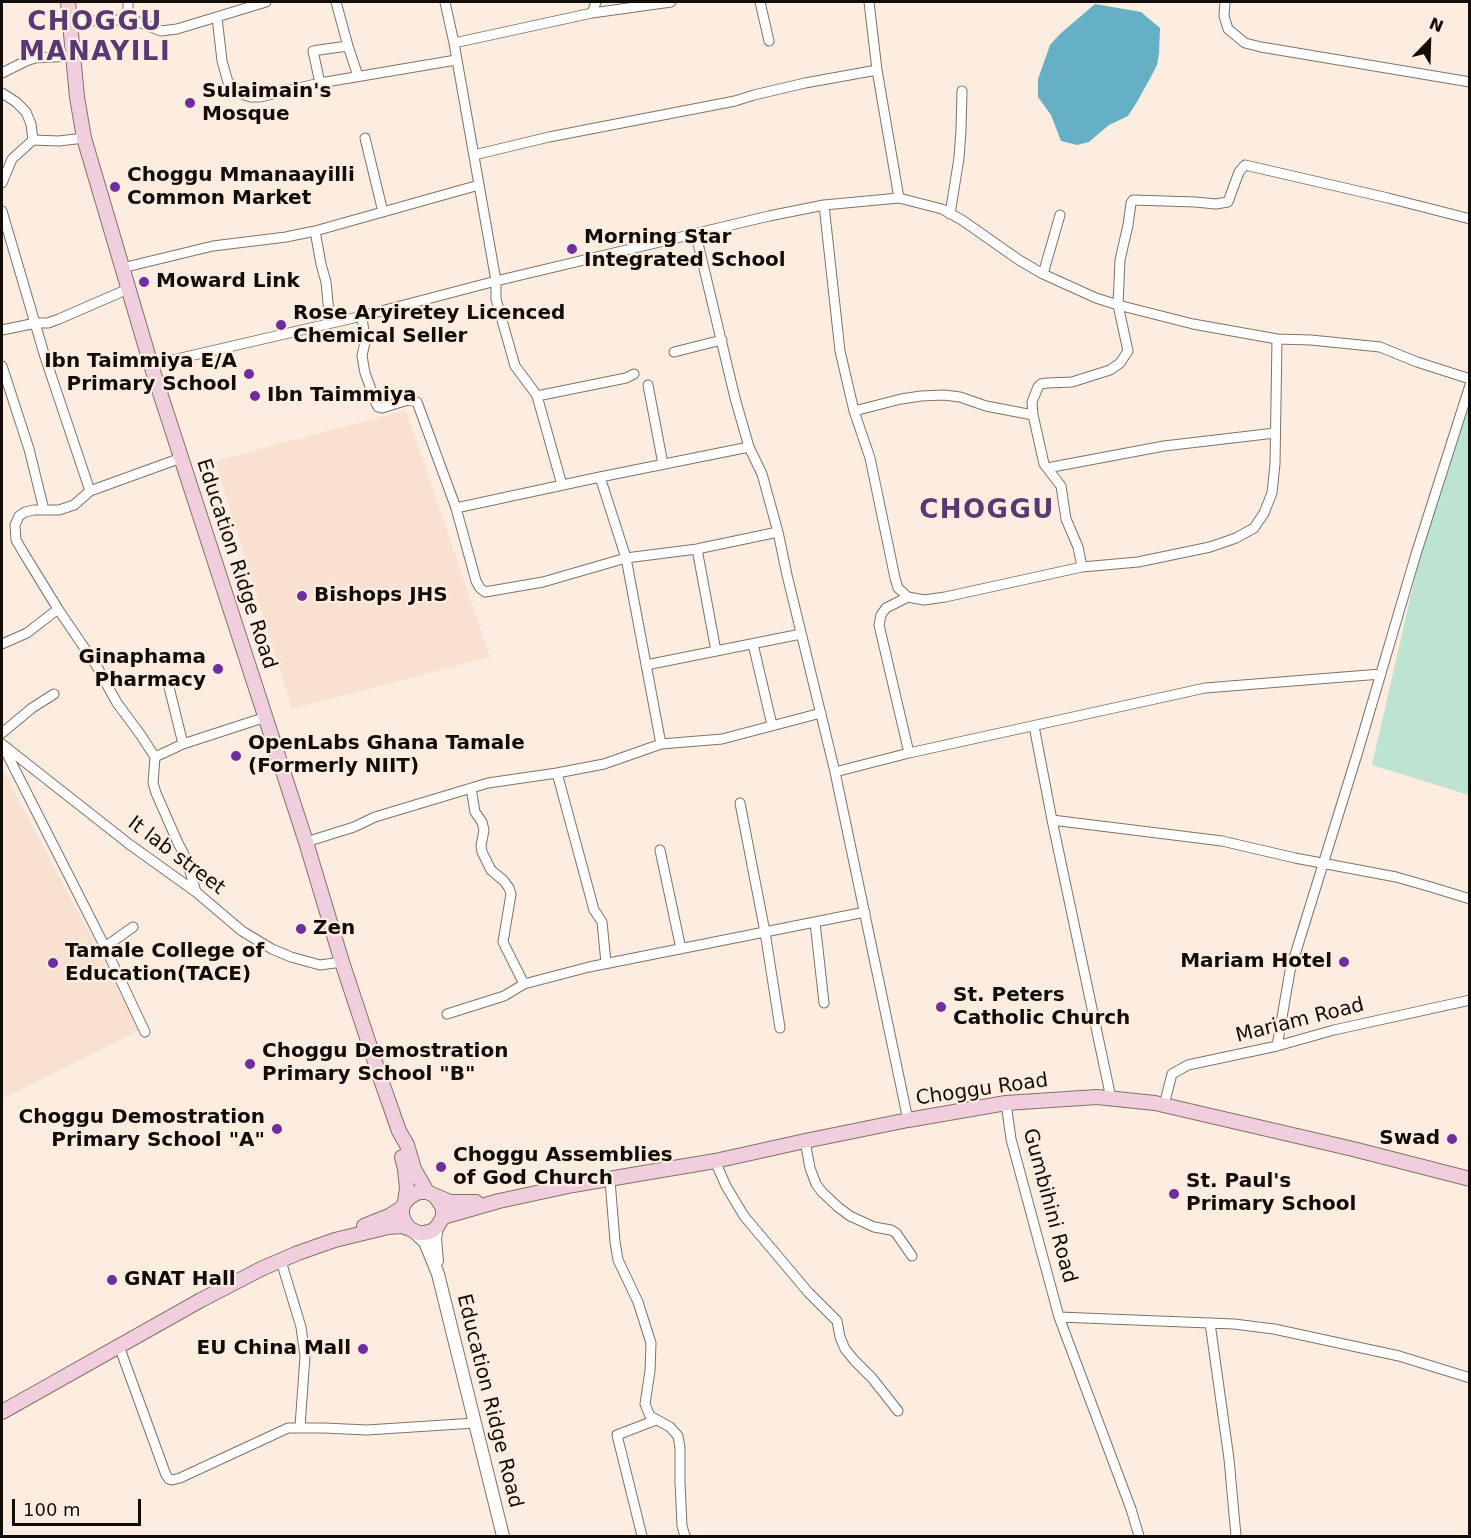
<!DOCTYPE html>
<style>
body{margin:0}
#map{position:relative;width:1471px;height:1538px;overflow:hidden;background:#fdede1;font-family:"DejaVu Sans",sans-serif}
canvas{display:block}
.frame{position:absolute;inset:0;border:3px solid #120d09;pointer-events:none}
.north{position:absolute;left:1399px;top:12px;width:60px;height:60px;-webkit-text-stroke:4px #fdede1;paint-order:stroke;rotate:23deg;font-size:16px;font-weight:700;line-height:24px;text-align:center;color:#120d09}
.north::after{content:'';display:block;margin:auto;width:21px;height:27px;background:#120d09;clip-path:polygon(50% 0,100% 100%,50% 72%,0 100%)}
.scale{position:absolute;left:12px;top:1499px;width:129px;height:27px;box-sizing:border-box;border:3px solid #120d09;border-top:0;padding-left:8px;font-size:18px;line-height:21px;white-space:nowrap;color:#120d09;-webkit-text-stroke:4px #fdede1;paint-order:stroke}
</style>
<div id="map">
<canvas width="1471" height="1538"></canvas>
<div class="frame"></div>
<div class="north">N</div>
<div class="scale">100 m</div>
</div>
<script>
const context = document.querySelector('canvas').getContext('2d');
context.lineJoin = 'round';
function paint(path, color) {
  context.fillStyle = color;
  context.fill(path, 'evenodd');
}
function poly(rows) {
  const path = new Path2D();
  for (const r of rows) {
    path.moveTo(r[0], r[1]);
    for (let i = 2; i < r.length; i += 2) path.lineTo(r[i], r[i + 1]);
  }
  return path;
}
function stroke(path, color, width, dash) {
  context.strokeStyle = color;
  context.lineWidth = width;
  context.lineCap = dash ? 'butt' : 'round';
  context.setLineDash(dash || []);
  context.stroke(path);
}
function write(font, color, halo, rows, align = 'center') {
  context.font = font + ' "DejaVu Sans",sans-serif';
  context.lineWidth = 4.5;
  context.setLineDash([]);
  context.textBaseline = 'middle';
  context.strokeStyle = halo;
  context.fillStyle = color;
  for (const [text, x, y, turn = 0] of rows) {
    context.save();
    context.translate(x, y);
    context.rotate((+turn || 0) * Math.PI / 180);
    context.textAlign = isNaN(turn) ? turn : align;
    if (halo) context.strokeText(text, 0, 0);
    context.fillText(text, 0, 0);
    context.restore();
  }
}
const built = poly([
 [406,410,490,657,292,709,215,461],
 [2,768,140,1030,2,1099]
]);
const green = poly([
 [1469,404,1469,795,1372,765,1417,568]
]);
const water = poly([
 [1095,4,1141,12,1160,28,1159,53,1157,65,1153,73,1137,102,1128,116,1109,125,1089,142,1077,145,1061,141,1051,115,1038,97,1038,79,1050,45,1060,34]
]);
const minor = poly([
 [336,2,348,46],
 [445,2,454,43,496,281,496,299,515,366,533,390,537,396,562,485],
 [760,2,769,41],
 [869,2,877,70,899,198],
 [1225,2,1224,16,1228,29,1245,43,1261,47,1470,82],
 [592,13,596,2],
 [217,17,222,61,228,82,244,95,251,97,260,97,320,83,456,60],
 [128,20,128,2],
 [71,21,128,20,138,22,161,31,177,29,266,2],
 [454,43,592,13,671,2],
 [2,73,26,61,35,58,73,56],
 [320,83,313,51,326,49,348,46,358,76],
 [2,93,16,102,26,112,31,124,33,140,59,141,84,138],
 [365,138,383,212],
 [474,155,549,137,735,101,754,95,805,83,877,70],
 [2,183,12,159,33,140],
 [824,205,840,351,854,411,870,458,895,578,898,588,908,597,924,600,945,597,1082,567,1138,562,1210,547,1236,538,1254,528,1264,513,1272,493,1275,464,1277,339],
 [2,211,45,357,90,491,74,505,59,510,34,510,25,512,19,516,15,525,16,540,23,552,58,609,96,665,117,703,140,734,155,757,153,783,156,793,178,843,186,858,196,892],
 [950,214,959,158,961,130,962,91],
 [315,231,321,264,326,282,330,323],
 [696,235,735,398,749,447],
 [122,268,213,246,286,237,315,231,479,185],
 [1043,274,1060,215],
 [362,316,365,342,362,356,365,373,376,403,378,407,382,408,408,400,417,402,456,508,476,581,480,588,485,592,543,582,626,558,697,549,778,532],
 [2,330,36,323,48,323,59,319,128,289],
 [674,352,722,340],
 [151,365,362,316,496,281,769,216,824,205,899,198,942,209,962,220,1019,260,1043,274,1096,298,1118,305,1193,324,1277,339,1311,340,1380,347,1417,362,1470,379],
 [2,366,29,449,44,510],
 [648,385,663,464],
 [537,396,626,378,634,374],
 [854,411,901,399,921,396,944,395,960,397,986,406,1033,415],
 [1047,468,1164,446,1275,433],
 [600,477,626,558,661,744],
 [90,491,181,458],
 [456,508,600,477,749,447,762,474,778,532,787,575,835,772,908,1120],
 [697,549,716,651],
 [1082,567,1078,547,1066,519,1061,486,1044,464,1033,415,1032,402,1038,387,1041,384,1047,383,1072,382,1110,370,1120,363,1128,351,1118,305,1120,260,1128,225,1131,203,1133,200,1195,202,1216,204,1228,202,1239,172,1245,165,1388,198,1470,219],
 [908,597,886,608,881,615,879,625,909,753],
 [2,644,27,633,58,609],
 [753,644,772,725],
 [646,665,801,634],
 [169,687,183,744],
 [1034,726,1052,820,1111,1098],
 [2,733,32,708,54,694],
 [2,744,129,844,196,892,242,931,272,949,291,957,320,965,342,962],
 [3,746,105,947,145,1032],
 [155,757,183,744,266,717],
 [835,772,909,753,1205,688,1381,674],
 [557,773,594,910,602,922,606,963],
 [471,788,475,812,482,822,484,830,481,846,482,852,491,870,504,881,509,888,511,894,503,942,524,984],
 [740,803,765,932,780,1028],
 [1052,820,1222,841,1295,858,1396,877,1431,887,1470,899],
 [306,842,354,827,375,817,488,783,557,773,604,764,661,744,722,739,821,713],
 [660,850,681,949],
 [815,922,824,1003],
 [105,947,133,927],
 [447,1014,504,996,524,984,589,967,865,912],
 [1277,1046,1290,971,1359,748,1416,554,1470,385],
 [1006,1103,1011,1139,1059,1317,1131,1509,1139,1536],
 [1164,1105,1172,1074,1188,1065,1277,1046,1334,1030,1470,1000],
 [805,1141,810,1168,816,1184,822,1192,838,1207,850,1216,874,1227,891,1230,896,1233,912,1256],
 [715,1161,726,1186,744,1216,808,1292,837,1321,840,1337,845,1349,854,1360,872,1378,898,1411],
 [610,1180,615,1242,618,1260,638,1302,651,1343,650,1371,645,1404,650,1416,670,1427,678,1436,680,1448,680,1482,682,1526,685,1536],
 [281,1261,301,1327,305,1356,300,1427],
 [1059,1317,1234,1324,1274,1329,1399,1356,1470,1378],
 [1210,1323,1229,1459,1236,1536],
 [119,1346,166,1475,169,1479,172,1480,180,1478,288,1428,324,1428,367,1430,475,1423],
 [642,1536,617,1435,656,1420]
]);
const tertiary = poly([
 [412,1230,425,1242,438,1274,503,1536],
 [437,1261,435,1239,437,1227]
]);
const secondary = poly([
 [68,2,77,97,84,138,151,365,306,842,342,962,380,1077,399,1131,407,1145,414,1169,427,1192],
 [402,1157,405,1169,407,1188,405,1202],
 [435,1196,442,1206,443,1211,443,1217,437,1227,432,1231,425,1233,419,1233,410,1229,405,1223,402,1215,402,1208,405,1202,411,1196,419,1192,427,1192,450,1202,476,1202],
 [443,1217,499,1201,573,1185,715,1161,805,1141,908,1120,1006,1103,1097,1097,1155,1103,1353,1149,1470,1179],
 [364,1226,389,1216,402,1208],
 [2,1412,201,1300,263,1268,298,1253,335,1240,388,1227,402,1226,410,1229]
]);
const markers = [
 [190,103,6,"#702da2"],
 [115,187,6,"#702da2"],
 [572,249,6,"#702da2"],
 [144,282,6,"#702da2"],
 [281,325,6,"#702da2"],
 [249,374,6,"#702da2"],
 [255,396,6,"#702da2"],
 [302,596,6,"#702da2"],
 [218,669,6,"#702da2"],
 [236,756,6,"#702da2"],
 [301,929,6,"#702da2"],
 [1344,962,6,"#702da2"],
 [53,963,6,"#702da2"],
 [941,1007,6,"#702da2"],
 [250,1064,6,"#702da2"],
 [277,1129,6,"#702da2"],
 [1452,1139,6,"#702da2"],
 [441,1167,6,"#702da2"],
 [1174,1194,6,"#702da2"],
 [112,1280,6,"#702da2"],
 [363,1349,6,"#702da2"]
];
const poiNames = [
 ["Sulaimain's",202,92],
 ["Mosque",202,115],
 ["Choggu Mmanaayilli",127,176],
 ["Common Market",127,199],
 ["Morning Star",584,238],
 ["Integrated School",584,261],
 ["Moward Link",156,282],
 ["Rose Aryiretey Licenced",293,314],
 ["Chemical Seller",293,337],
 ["Ibn Taimmiya E/A",237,362,"right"],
 ["Primary School",237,385,"right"],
 ["Ibn Taimmiya",267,396],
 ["Bishops JHS",314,596],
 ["Ginaphama",206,658,"right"],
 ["Pharmacy",206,681,"right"],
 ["OpenLabs Ghana Tamale",248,744],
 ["(Formerly NIIT)",248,767],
 ["Zen",313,929],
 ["Tamale College of",65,952],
 ["Education(TACE)",65,975],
 ["Mariam Hotel",1332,962,"right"],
 ["St. Peters",953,996],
 ["Catholic Church",953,1019],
 ["Choggu Demostration",262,1052],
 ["Primary School \"B\"",262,1075],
 ["Choggu Demostration",265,1118,"right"],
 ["Primary School \"A\"",265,1141,"right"],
 ["Swad",1440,1139,"right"],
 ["Choggu Assemblies",453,1156],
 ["of God Church",453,1179],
 ["St. Paul's",1186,1182],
 ["Primary School",1186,1205],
 ["GNAT Hall",124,1280],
 ["EU China Mall",351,1349,"right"]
];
const streetNames = [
 ["Education Ridge Road",236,564,72],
 ["It lab street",176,856,37],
 ["Mariam Road",1300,1021,-14],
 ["Choggu Road",982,1090,-8],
 ["Gumbihini Road",1049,1206,75],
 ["Education Ridge Road",489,1401,76]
];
const districtNames = [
 ["CHOGGU",95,23],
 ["MANAYILI",95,53],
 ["CHOGGU",987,511]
];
paint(built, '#f8e1d0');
paint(green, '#bce4d1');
paint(water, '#65b0c4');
stroke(minor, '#817268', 11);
stroke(tertiary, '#817268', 14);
stroke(secondary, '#817268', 16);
stroke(minor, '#fff', 9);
stroke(tertiary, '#fff', 12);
stroke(secondary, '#f0cede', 14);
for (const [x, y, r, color] of markers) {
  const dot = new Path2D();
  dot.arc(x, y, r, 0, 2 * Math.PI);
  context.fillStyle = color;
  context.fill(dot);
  stroke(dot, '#fdede1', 2);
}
write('bold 20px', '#120d09', '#fdede1', poiNames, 'left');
write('20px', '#120d09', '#fdede1', streetNames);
context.letterSpacing = '1.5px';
write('bold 26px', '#583974', '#fdede1', districtNames);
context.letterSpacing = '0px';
</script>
